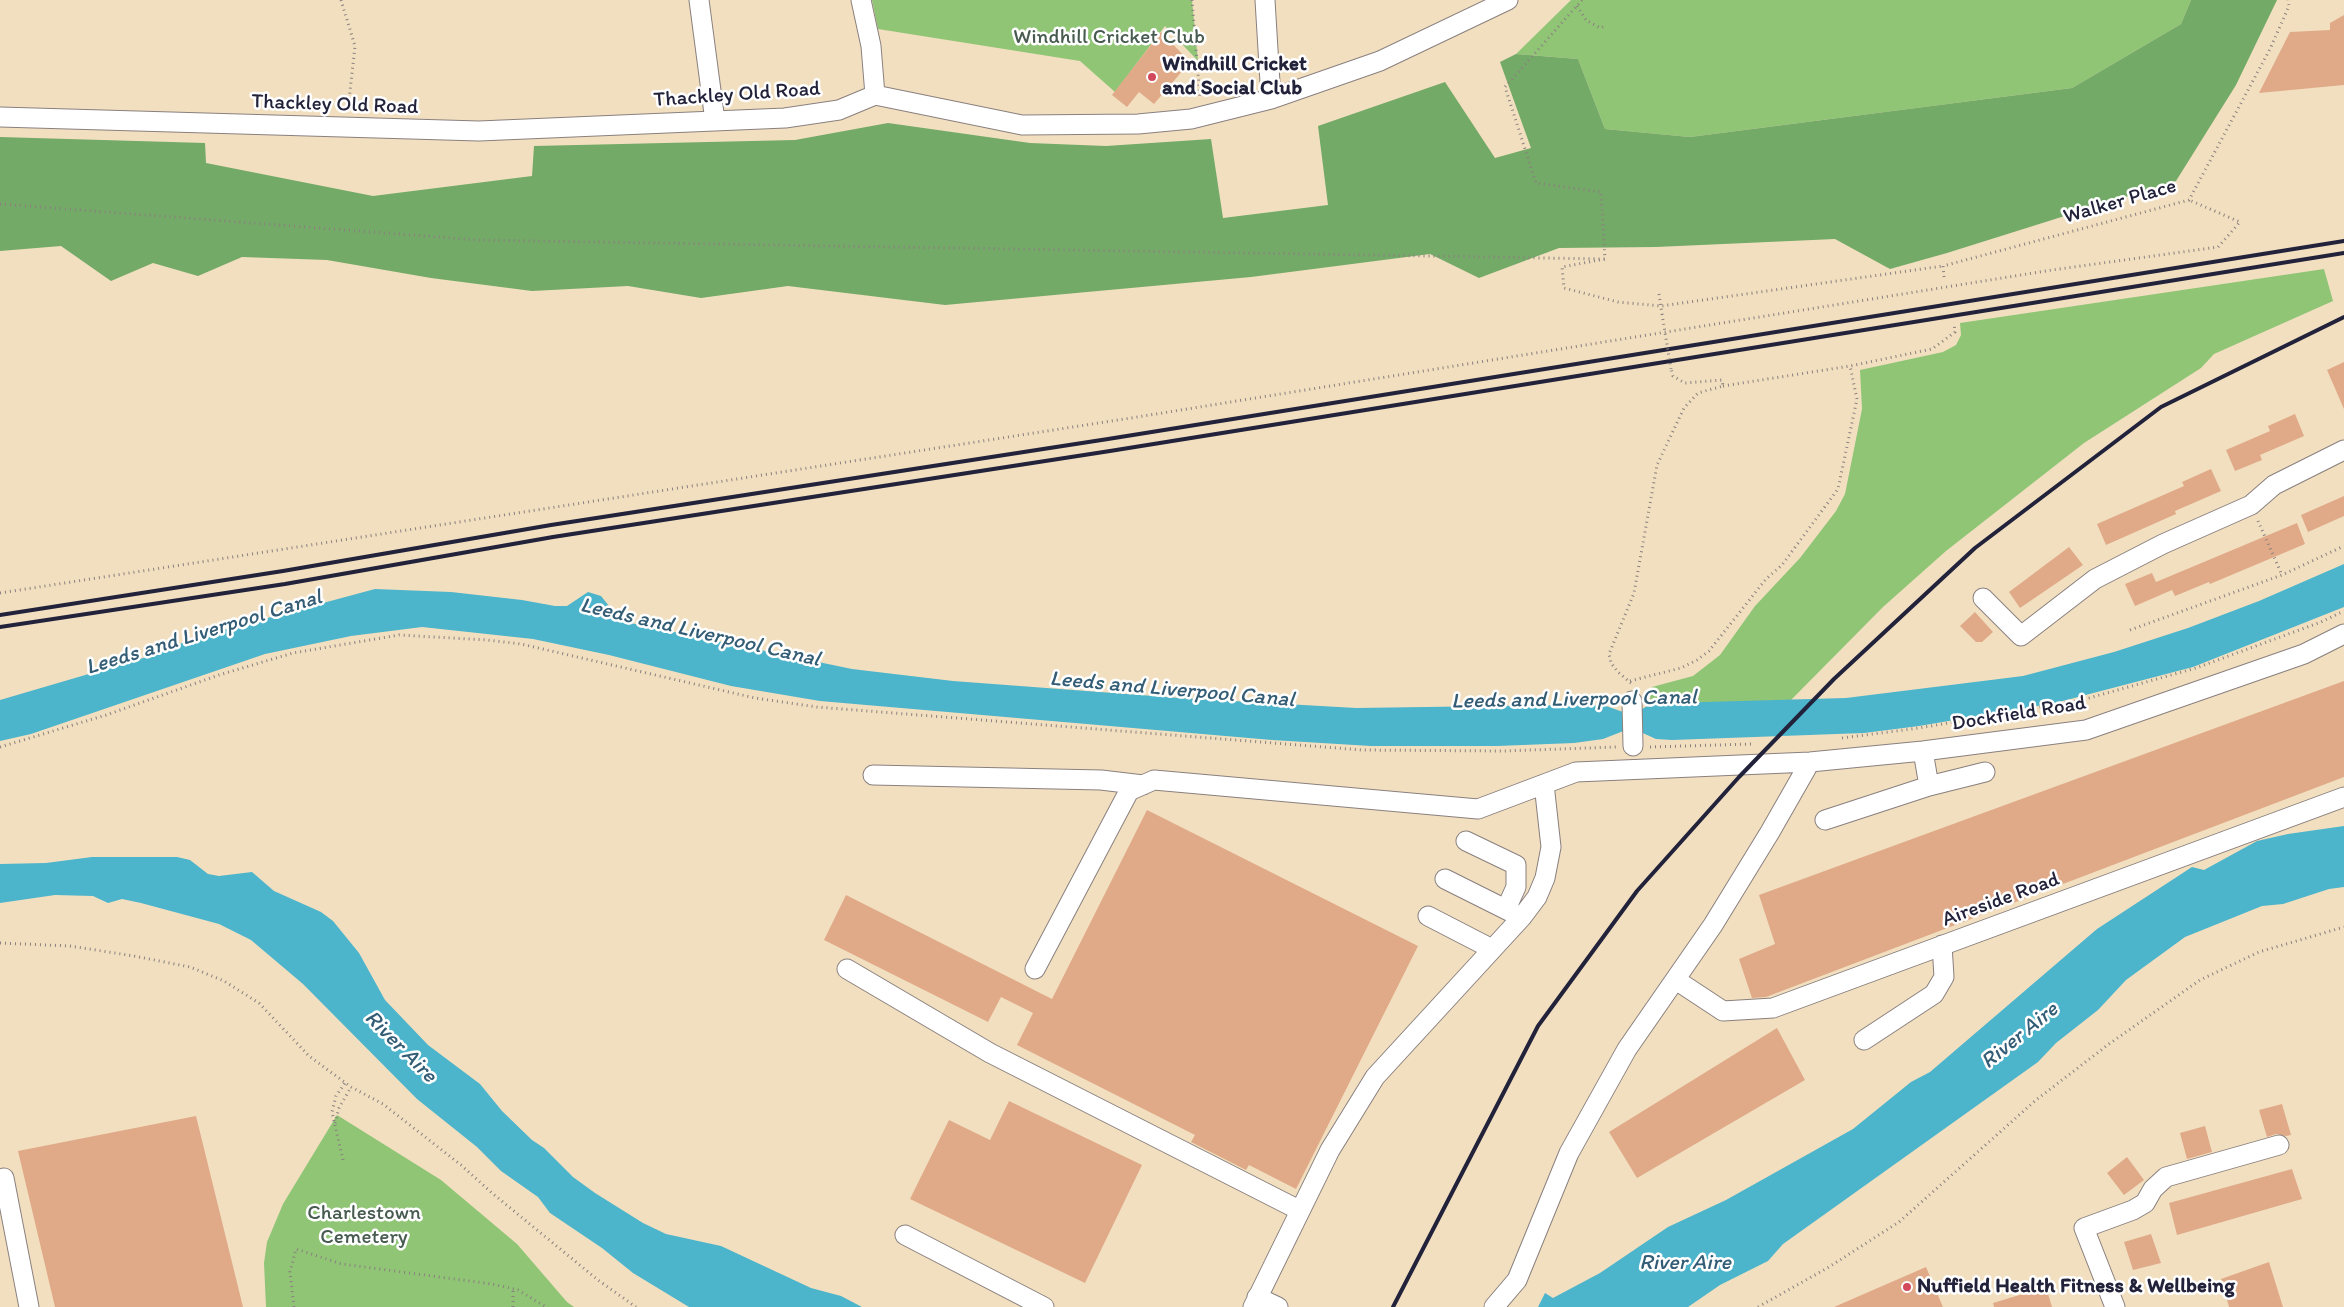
<!DOCTYPE html>
<style>
body{margin:0}
canvas{display:block;background:#f1dfc0}
</style>
<canvas width="2344" height="1307"></canvas>
<script>
const context = document.querySelector('canvas').getContext('2d');
context.lineJoin = 'round';
function paint(path, color) {
  context.fillStyle = color;
  context.fill(path, 'evenodd');
}
function poly(rows) {
  const path = new Path2D();
  for (const r of rows) {
    path.moveTo(r[0], r[1]);
    for (let i = 2; i < r.length; i += 2) path.lineTo(r[i], r[i + 1]);
  }
  return path;
}
function stroke(path, color, width, dash) {
  context.strokeStyle = color;
  context.lineWidth = width;
  context.lineCap = dash ? 'butt' : 'round';
  context.setLineDash(dash || []);
  context.stroke(path);
}
function write(font, color, halo, rows, align = 'center') {
  context.font = font + ' Itim,sans-serif';
  context.lineWidth = 5;
  context.setLineDash([]);
  context.textBaseline = 'middle';
  context.strokeStyle = halo;
  context.fillStyle = color;
  for (const [text, x, y, turn = 0] of rows) {
    context.save();
    context.translate(x, y);
    context.rotate((+turn || 0) * Math.PI / 180);
    context.textAlign = isNaN(turn) ? turn : align;
    if (halo) context.strokeText(text, 0, 0);
    context.fillText(text, 0, 0);
    context.restore();
  }
}
const green = poly([
 [872,0,1192,0,1198,61,1165,26,1115,92,1080,61,878,29],
 [1571,0,2191,0,2181,24,2072,88,1690,137,1605,129,1578,59,1516,54],
 [2324,269,2333,301,2214,354,2201,368,2084,443,1946,551,1883,607,1791,700,1649,705,1652,687,1693,676,1720,655,1755,606,1800,558,1836,511,1845,494,1862,409,1860,370,1943,352,1956,345,1961,335,1960,323],
 [337,1115,441,1180,517,1244,567,1302,574,1307,266,1307,264,1263,267,1242,283,1204]
]);
const forest = poly([
 [2191,0,2277,0,2236,85,2176,181,1947,253,1890,269,1835,239,1656,247,1559,248,1479,278,1430,254,1251,277,945,305,788,286,701,298,628,286,532,291,431,278,327,260,242,257,198,276,153,263,111,281,61,246,0,251,0,137,205,143,206,163,373,196,532,176,534,146,795,140,888,123,1030,143,1106,146,1211,139,1223,218,1328,205,1318,126,1445,82,1495,158,1531,148,1500,62,1516,54,1578,59,1605,129,1690,137,2072,88,2181,24]
]);
const water = poly([
 [2344,564,2344,607,2193,667,2055,703,1919,726,1864,733,1672,740,1656,739,1636,730,1626,730,1603,739,1574,743,1497,746,1371,746,1272,740,820,701,731,686,609,655,533,639,422,627,351,636,265,654,31,734,0,741,0,700,150,656,197,637,375,589,451,592,522,600,555,606,567,606,588,592,601,596,621,621,852,669,953,681,1180,698,1356,708,1564,705,1606,706,1623,712,1637,712,1649,705,1670,703,1846,698,2023,676,2114,652,2188,628,2259,601],
 [2344,826,2344,887,2329,889,2283,904,2262,906,2185,937,2126,980,2098,1010,2056,1043,2038,1062,1783,1244,1768,1261,1720,1285,1688,1307,1538,1307,1545,1293,1553,1298,1600,1273,1668,1227,1726,1200,1853,1129,1911,1082,1930,1072,2097,929,2192,867,2204,870,2257,841,2288,834],
 [92,857,177,857,190,860,208,874,219,876,252,872,274,891,321,912,333,921,359,953,385,1000,428,1045,480,1084,502,1111,532,1140,544,1148,573,1177,595,1193,643,1223,666,1234,721,1246,811,1288,841,1296,862,1307,689,1307,633,1273,602,1248,550,1213,538,1197,501,1171,477,1147,417,1099,303,984,251,940,219,924,141,903,122,899,108,903,93,896,55,895,0,903,0,864,46,863]
]);
const building = poly([
 [2344,15,2344,85,2259,93,2290,32,2330,30,2330,23],
 [1161,32,1190,62,1154,104,1139,92,1127,107,1112,95],
 [2344,362,2344,409,2327,370],
 [2295,414,2304,436,2260,455,2262,460,2235,471,2226,450,2270,431,2268,426],
 [2211,469,2221,491,2175,511,2176,514,2106,545,2097,524,2184,486,2182,482],
 [2344,496,2344,516,2308,532,2301,515],
 [2297,523,2305,544,2210,584,2209,582,2175,596,2172,590,2135,606,2125,584,2152,573,2156,582],
 [2069,547,2083,565,2020,608,2009,592],
 [1975,612,1993,632,1982,642,1976,642,1960,626],
 [2344,681,2344,777,1766,997,1752,998,1739,959,1775,944,1759,895],
 [1147,810,1418,946,1296,1189,1249,1165,1246,1170,1191,1142,1195,1135,1017,1045,1033,1013,1001,997,988,1022,824,940,846,895,1052,999],
 [1777,1028,1805,1080,1637,1178,1609,1132],
 [1009,1101,1142,1165,1085,1283,910,1199,949,1120,990,1140],
 [2282,1104,2291,1135,2286,1136,2276,1134,2267,1137,2259,1110],
 [196,1116,243,1307,55,1307,18,1151],
 [2205,1126,2212,1152,2187,1159,2180,1133],
 [2127,1157,2144,1180,2124,1195,2107,1173],
 [2292,1169,2302,1199,2177,1235,2169,1203],
 [2151,1234,2161,1263,2133,1270,2124,1242],
 [2269,1262,2283,1307,2229,1307,2221,1279],
 [1926,1267,1943,1307,1834,1307],
 [2046,1287,2052,1307,1994,1307,1993,1303]
]);
const path = poly([
 [341,0,355,46,348,109],
 [1192,0,1200,98],
 [1582,0,1505,87,1536,183,1601,192,1605,259,1562,267,1564,288,1618,302,1661,306,1943,266],
 [1577,6,1586,20,1600,28,1605,26],
 [0,204,478,240,1605,259],
 [1944,277,1943,266,2189,200,2270,49,2289,6,2288,0],
 [1659,294,1662,314],
 [1723,386,1850,366,1932,349,1955,332,1954,323],
 [2258,521,2282,575],
 [0,593,1131,418,2052,270,2218,247,2240,222,2189,200],
 [2130,630,2282,575,2344,546],
 [1630,681,1681,668,1697,660,1709,651,1766,579,1782,565,1838,489,1857,399,1850,366],
 [1631,683,1618,672,1611,663,1609,654,1634,593,1657,465,1684,408,1698,393,1723,386,1722,380,1685,383,1673,376,1671,369],
 [1842,738,1919,728,2082,700,2196,668,2321,622,2344,611],
 [0,747,106,715,219,675,293,653,399,635,487,640,521,644,755,698,817,707,1362,750,1503,751,1616,747],
 [1650,747,1751,744],
 [0,943,70,946,134,956,190,967,224,981,259,1003,309,1056,351,1087,383,1104,461,1165,492,1193,598,1280,636,1307],
 [335,1123,339,1108,351,1087],
 [343,1160,332,1112,336,1096,345,1083],
 [294,1307,290,1272,296,1249,342,1264,492,1284,518,1290,546,1307],
 [513,1307,513,1289],
 [1758,1307,1829,1267,1899,1222,2036,1100,2109,1044,2200,980,2259,952,2344,927]
]);
const minor = poly([
 [699,0,715,121],
 [861,0,871,46,875,95],
 [1265,0,1271,99],
 [0,117,479,131,785,118,839,110,875,95,1022,125,1138,124,1191,119,1271,99,1380,61,1508,0],
 [1983,598,2021,636,2095,579,2163,544,2251,505,2274,485,2344,450],
 [1632,701,1633,746],
 [1923,751,1929,786],
 [873,775,1101,780,1143,785],
 [1825,820,1929,786,1985,772],
 [1466,841,1516,865,1516,887,1506,909],
 [1445,879,1517,915],
 [1428,916,1492,949],
 [847,969,990,1053,1299,1210],
 [1035,969,1129,791,1154,780,1478,809,1576,772,1810,762,1923,751,2086,730,2304,654,2344,634],
 [1676,980,1723,1011,1773,1008,2344,797],
 [1864,1040,1934,994,1944,977,1942,945],
 [0,1179,4,1178,29,1307],
 [905,1235,1044,1307],
 [1257,1297,1278,1307],
 [1253,1307,1330,1150,1375,1077,1522,917,1537,897,1545,878,1551,847,1544,784],
 [1494,1307,1517,1280,1569,1153,1627,1049,1713,925,1770,832,1810,762],
 [2115,1307,2084,1228,2133,1210,2145,1203,2153,1189,2166,1177,2279,1145]
]);
const rail = poly([
 [0,615,283,571,551,525,1108,439,2344,241],
 [0,627,285,584,553,537,1110,451,2344,253],
 [1393,1307,1538,1026,1637,891,1739,777,1834,679,1975,548,2161,407,2344,317]
]);
const pathBridge = poly([
 [1662,314,1671,369]
]);
const markers = [
 [1152,77,5,"#d1495b"],
 [1907,1287,5,"#d1495b"]
];
const parkNames = [
 ["Windhill Cricket Club",1109,38],
 ["Charlestown",364,1214],
 ["Cemetery",364,1238]
];
const poiNames = [
 ["Windhill Cricket",1162,65],
 ["and Social Club",1162,89],
 ["Nuffield Health Fitness & Wellbeing",1917,1287]
];
const streetNames = [
 ["Thackley Old Road",737,95,-4],
 ["Thackley Old Road",335,105,2],
 ["Walker Place",2120,202,-16],
 ["Dockfield Road",2019,714,-9],
 ["Aireside Road",2001,900,-20]
];
const waterNames = [
 ["Leeds and Liverpool Canal",204,633,-17],
 ["Leeds and Liverpool Canal",700,633,13],
 ["Leeds and Liverpool Canal",1172,690,5],
 ["Leeds and Liverpool Canal",1574,700,-1],
 ["River Aire",2020,1036,-39],
 ["River Aire",400,1047,45],
 ["River Aire",1685,1263]
];
paint(green, '#90c576');
paint(forest, '#74aa67');
paint(water, '#4cb4cb');
paint(building, '#e0aa88');
stroke(minor, '#8a807e', 21);
stroke(path, '#8a807e', 3, [1, 4]);
stroke(minor, '#fff', 19);
stroke(rail, '#22223b', 4);
stroke(pathBridge, '#8a807e', 3, [1, 4]);
for (const [x, y, r, color] of markers) {
  const dot = new Path2D();
  dot.arc(x, y, r, 0, 2 * Math.PI);
  context.fillStyle = color;
  context.fill(dot);
  stroke(dot, '#fff', 2);
}
write('21px', '#485b50', '#fff', parkNames);
write('bold 21px', '#22223b', '#fff', poiNames, 'left');
write('21px', '#22223b', '#fff', streetNames);
write('italic 22px', '#335c75', '#fff', waterNames);
</script>
